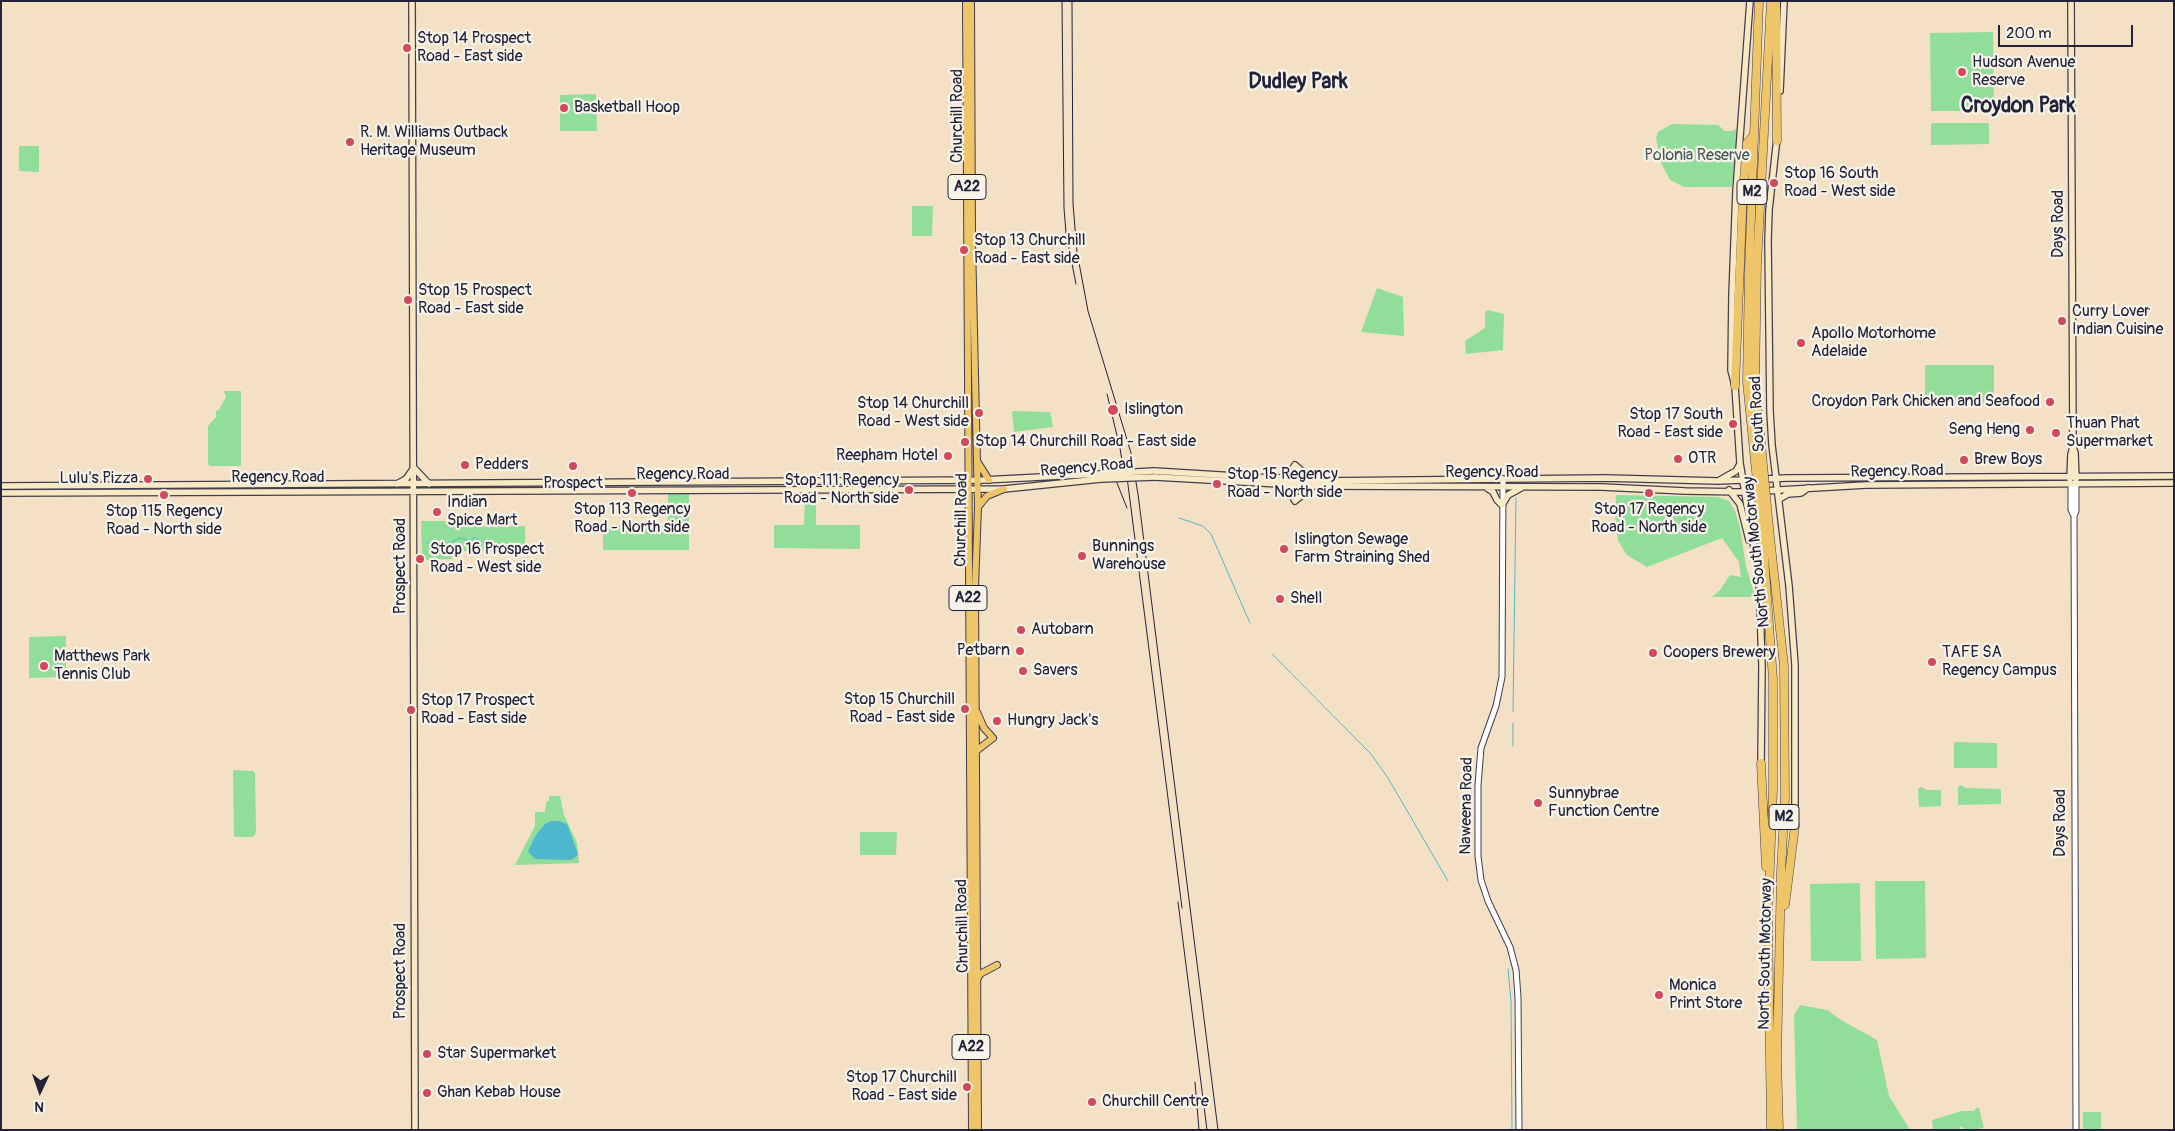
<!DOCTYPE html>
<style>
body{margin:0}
#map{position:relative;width:2175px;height:1131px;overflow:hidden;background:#f4e0c5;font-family:Pangolin,sans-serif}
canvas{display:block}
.frame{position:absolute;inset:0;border:2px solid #22223b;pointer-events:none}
.north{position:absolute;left:15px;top:1066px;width:50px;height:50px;-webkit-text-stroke:4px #f7f3e8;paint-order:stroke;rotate:183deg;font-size:14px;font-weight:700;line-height:20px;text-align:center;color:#22223b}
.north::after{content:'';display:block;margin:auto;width:18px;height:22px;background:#22223b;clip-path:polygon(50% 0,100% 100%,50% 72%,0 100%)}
.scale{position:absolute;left:1998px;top:25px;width:135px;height:22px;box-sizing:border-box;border:2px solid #22223b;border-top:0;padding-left:6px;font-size:15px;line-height:18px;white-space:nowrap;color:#22223b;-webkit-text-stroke:4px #f7f3e8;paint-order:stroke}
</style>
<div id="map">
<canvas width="2175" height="1131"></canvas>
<div class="frame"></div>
<div class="north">N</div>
<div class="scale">200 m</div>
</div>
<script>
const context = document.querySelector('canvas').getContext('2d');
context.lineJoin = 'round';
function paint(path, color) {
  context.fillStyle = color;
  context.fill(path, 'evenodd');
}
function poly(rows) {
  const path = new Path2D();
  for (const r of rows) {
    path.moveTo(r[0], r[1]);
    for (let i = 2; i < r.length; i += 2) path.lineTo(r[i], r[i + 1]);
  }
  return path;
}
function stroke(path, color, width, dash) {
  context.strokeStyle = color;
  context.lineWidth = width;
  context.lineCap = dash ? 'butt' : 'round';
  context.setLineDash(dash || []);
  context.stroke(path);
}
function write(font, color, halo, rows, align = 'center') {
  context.font = font + ' Pangolin,sans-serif';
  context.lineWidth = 4.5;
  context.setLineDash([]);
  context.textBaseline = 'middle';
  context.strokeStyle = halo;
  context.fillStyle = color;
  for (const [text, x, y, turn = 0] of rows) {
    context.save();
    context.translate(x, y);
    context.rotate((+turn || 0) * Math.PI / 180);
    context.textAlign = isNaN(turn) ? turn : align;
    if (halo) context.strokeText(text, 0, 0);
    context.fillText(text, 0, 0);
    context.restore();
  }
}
const green = poly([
 [1993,32,1994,111,1931,111,1930,33],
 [596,94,597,131,560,131,560,95],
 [1932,123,1989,123,1989,144,1931,145,1931,125],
 [1672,124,1718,125,1725,131,1732,131,1738,128,1732,187,1684,187,1670,180,1661,163,1656,138,1658,132],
 [19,146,39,146,39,172,19,171],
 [912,206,933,206,932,236,912,236],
 [1377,288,1403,297,1404,336,1361,332],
 [1488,310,1504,314,1503,350,1466,354,1465,341,1485,328,1485,312],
 [1925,365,1994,365,1994,404,1925,403],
 [223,391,241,391,241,466,210,466,208,464,208,426,216,417,216,411,219,410,225,399,226,396],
 [1012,411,1050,412,1053,427,1014,432],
 [668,494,689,494,689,550,603,550,603,526,668,525],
 [805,494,816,494,816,525,860,525,860,549,774,548,774,525,804,525],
 [1616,495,1718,497,1729,501,1735,511,1740,527,1746,566,1754,593,1753,597,1712,597,1720,590,1730,575,1741,577,1739,562,1722,538,1647,567,1627,555,1618,541,1615,514],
 [421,521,452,521,453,527,525,526,525,550,453,551,452,559,422,560],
 [66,636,66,677,29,678,29,637],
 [1954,742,1997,743,1997,768,1954,768],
 [233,770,253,771,255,773,256,832,253,837,234,837],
 [1960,785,1966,788,2001,789,2001,804,1958,805,1958,787],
 [1921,787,1927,790,1941,790,1941,806,1919,807,1918,789],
 [549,796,560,796,564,815,577,843,579,863,515,865,535,826,535,812,545,812,546,802,549,801],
 [860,832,897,832,896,855,860,855],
 [1875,881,1925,881,1926,958,1876,959],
 [1860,883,1861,961,1811,961,1810,884],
 [1800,1005,1827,1010,1841,1020,1877,1040,1889,1096,1910,1130,1797,1130,1794,1015],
 [1976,1108,1979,1108,1984,1128,1966,1130,1961,1126,1959,1130,1933,1130,1932,1120,1962,1111,1974,1111],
 [2083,1112,2101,1112,2101,1130,2083,1130]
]);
const water = poly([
 [551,821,559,821,567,824,577,851,578,855,571,860,535,859,530,854,528,851,536,835,545,824]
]);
const stream = poly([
 [1179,518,1203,526,1211,534,1250,623],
 [427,543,443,550,451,542,460,538,470,541,475,537,479,541,486,543],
 [1272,654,1371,754,1388,778,1448,881],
 [1513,712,1516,498],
 [1513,723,1513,746],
 [1508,969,1511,1001,1512,1130]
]);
const tertiary = poly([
 [1503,479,1502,677,1496,706,1481,748,1478,785,1478,856,1481,880,1488,901,1510,947,1516,970,1518,997,1519,1130],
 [2071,483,2071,510,2074,516],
 [2076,1130,2074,516,2076,511,2076,483]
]);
const secondary = poly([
 [412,1,415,1130],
 [1750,1,1736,191,1732,295,1731,370,1735,386,1740,463,1759,578,1762,666,1761,763],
 [2071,1,2073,447,2075,453,2076,479],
 [1780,91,1784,1],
 [1777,138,1769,210,1768,241,1770,411,1772,445,1789,586,1795,665,1795,826],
 [414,468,429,484],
 [1154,471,1319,481,1605,478,1718,481,1787,478,2174,476],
 [1155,477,1315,486,1602,487,1685,491,1745,492,1866,485,2174,483],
 [1280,478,1290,473,1295,465,1302,471,1317,480],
 [2070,479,2071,454,2073,447],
 [1720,480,1736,471,1740,464],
 [397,484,406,479,413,469],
 [1,486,983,480,1100,474],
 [1279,486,1291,494,1295,501,1312,487],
 [1487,488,1493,492,1497,500,1502,505,1508,495,1521,488],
 [1729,490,1740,504,1749,540],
 [1,493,1004,489,1101,479],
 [1779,502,1779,499,1788,494,1801,493,1808,488]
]);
const primary = poly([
 [966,1,972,1130],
 [971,1,972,241,978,507,975,588,978,1130],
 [977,461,989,480],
 [978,507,987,496,1004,489],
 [976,751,993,738,984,728,977,712],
 [978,978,980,974,997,965]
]);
const motorway = poly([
 [1776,1,1777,141],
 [1755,381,1757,264,1771,1],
 [1747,382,1749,270,1759,1],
 [1735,386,1743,191,1747,143,1754,135],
 [1769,528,1784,666,1785,797,1781,872,1777,1059,1779,1130],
 [1762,530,1773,679,1773,789,1768,916,1771,1130],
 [1761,763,1766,867],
 [1785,905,1795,826]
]);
const rail = poly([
 [1062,1,1064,208,1066,233,1076,284],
 [1072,1,1073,204,1077,252,1088,311,1131,453,1138,494,1218,1130],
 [1107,394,1120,448,1124,475],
 [1126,469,1182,908],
 [1115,478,1127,508],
 [1178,902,1207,1130],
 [1195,1082,1199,1130]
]);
const secondaryBridge = poly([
 [1100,474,1154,471],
 [1101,479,1155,477]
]);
const motorwayBridge = poly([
 [1755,381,1769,528],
 [1747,382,1762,530]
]);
const markers = [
 [407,48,5,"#d1495b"],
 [1962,72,5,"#d1495b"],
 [564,108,5,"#d1495b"],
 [350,142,5,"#d1495b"],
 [1774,183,5,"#d1495b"],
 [964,250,5,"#d1495b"],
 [408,300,5,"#d1495b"],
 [2062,321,5,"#d1495b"],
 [1801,343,5,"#d1495b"],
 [2050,402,5,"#d1495b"],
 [1113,410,6,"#d1495b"],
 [979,413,5,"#d1495b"],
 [1733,424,5,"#d1495b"],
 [2030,430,5,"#d1495b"],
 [2056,433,5,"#d1495b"],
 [965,442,5,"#d1495b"],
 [948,456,5,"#d1495b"],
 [1678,459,5,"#d1495b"],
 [1964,460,5,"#d1495b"],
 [465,465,5,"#d1495b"],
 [573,466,5,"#d1495b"],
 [148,479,5,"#d1495b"],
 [1217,484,5,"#d1495b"],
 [909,490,5,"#d1495b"],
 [632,493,5,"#d1495b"],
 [1649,493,5,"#d1495b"],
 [164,495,5,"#d1495b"],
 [437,512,5,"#d1495b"],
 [1284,549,5,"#d1495b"],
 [1082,556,5,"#d1495b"],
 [420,559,5,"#d1495b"],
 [1280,599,5,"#d1495b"],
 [1021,630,5,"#d1495b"],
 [1020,651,5,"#d1495b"],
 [1653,653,5,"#d1495b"],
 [1932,662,5,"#d1495b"],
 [44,666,5,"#d1495b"],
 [1023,671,5,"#d1495b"],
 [965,709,5,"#d1495b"],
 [411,710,5,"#d1495b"],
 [997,721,5,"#d1495b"],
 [1538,803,5,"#d1495b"],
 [1659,995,5,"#d1495b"],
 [427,1054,5,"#d1495b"],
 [967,1087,5,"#d1495b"],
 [427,1093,5,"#d1495b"],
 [1092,1102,5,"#d1495b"]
];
const shields = [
 [967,187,38],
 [1752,192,30],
 [968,598,38],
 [1784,817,30],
 [971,1047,38]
];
const shieldNames = [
 ["A22",967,187],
 ["M2",1752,192],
 ["A22",968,598],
 ["M2",1784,817],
 ["A22",971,1047]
];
const poiNames = [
 ["Stop 14 Prospect",417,39],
 ["Road - East side",417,57],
 ["Hudson Avenue",1972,63],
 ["Reserve",1972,81],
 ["Basketball Hoop",574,108],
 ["R. M. Williams Outback",360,133],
 ["Heritage Museum",360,151],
 ["Stop 16 South",1784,174],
 ["Road - West side",1784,192],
 ["Stop 13 Churchill",974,241],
 ["Road - East side",974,259],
 ["Stop 15 Prospect",418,291],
 ["Road - East side",418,309],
 ["Curry Lover",2072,312],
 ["Indian Cuisine",2072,330],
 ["Apollo Motorhome",1811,334],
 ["Adelaide",1811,352],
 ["Croydon Park Chicken and Seafood",2040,402,"right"],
 ["Stop 14 Churchill",969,404,"right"],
 ["Road - West side",969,422,"right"],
 ["Islington",1124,410],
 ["Stop 17 South",1723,415,"right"],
 ["Road - East side",1723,433,"right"],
 ["Thuan Phat",2066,424],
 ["Supermarket",2066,442],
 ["Seng Heng",2020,430,"right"],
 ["Stop 14 Churchill Road - East side",975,442],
 ["Reepham Hotel",938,456,"right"],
 ["OTR",1688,459],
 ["Brew Boys",1974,460],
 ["Pedders",475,465],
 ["Stop 15 Regency",1227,475],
 ["Road - North side",1227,493],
 ["Lulu's Pizza",138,479,"right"],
 ["Stop 111 Regency",899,481,"right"],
 ["Road - North side",899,499,"right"],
 ["Prospect",573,484,"center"],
 ["Indian",447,503],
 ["Spice Mart",447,521],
 ["Stop 113 Regency",632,510,"center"],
 ["Road - North side",632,528,"center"],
 ["Stop 17 Regency",1649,510,"center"],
 ["Road - North side",1649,528,"center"],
 ["Stop 115 Regency",164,512,"center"],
 ["Road - North side",164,530,"center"],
 ["Islington Sewage",1294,540],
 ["Farm Straining Shed",1294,558],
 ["Bunnings",1092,547],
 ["Warehouse",1092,565],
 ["Stop 16 Prospect",430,550],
 ["Road - West side",430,568],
 ["Shell",1290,599],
 ["Autobarn",1031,630],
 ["Petbarn",1010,651,"right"],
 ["Coopers Brewery",1663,653],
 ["TAFE SA",1942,653],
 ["Regency Campus",1942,671],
 ["Matthews Park",54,657],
 ["Tennis Club",54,675],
 ["Savers",1033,671],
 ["Stop 15 Churchill",955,700,"right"],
 ["Road - East side",955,718,"right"],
 ["Stop 17 Prospect",421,701],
 ["Road - East side",421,719],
 ["Hungry Jack's",1007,721],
 ["Sunnybrae",1548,794],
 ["Function Centre",1548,812],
 ["Monica",1669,986],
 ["Print Store",1669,1004],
 ["Star Supermarket",437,1054],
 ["Stop 17 Churchill",957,1078,"right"],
 ["Road - East side",957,1096,"right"],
 ["Ghan Kebab House",437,1093],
 ["Churchill Centre",1102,1102]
];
const streetNames = [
 ["Churchill Road",958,116,-90],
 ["Days Road",2059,224,-90],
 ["South Road",1758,414,-93],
 ["Regency Road",1087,468,-5],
 ["Regency Road",1897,472,-1],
 ["Regency Road",1492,473],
 ["Regency Road",683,475],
 ["Regency Road",278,478],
 ["Churchill Road",962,520,-89],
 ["North South Motorway",1757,552,-96],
 ["Prospect Road",401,566,-90],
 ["Naweena Road",1467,806,-89],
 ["Days Road",2061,823,-90],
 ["Churchill Road",963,926,-91],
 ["North South Motorway",1766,954,-89],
 ["Prospect Road",401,971,-90]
];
const parkNames = [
 ["Polonia Reserve",1697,156]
];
const districtNames = [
 ["Dudley Park",1298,83],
 ["Croydon Park",2018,107]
];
paint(green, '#91dd9a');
paint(water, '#4fb7cd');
stroke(stream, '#4fb7cd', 1);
stroke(tertiary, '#423e50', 7);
stroke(secondary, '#423e50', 8);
stroke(primary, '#423e50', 8);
stroke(motorway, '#423e50', 9);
stroke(tertiary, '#fff', 5);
stroke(secondary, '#f8e8c3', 5.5);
stroke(primary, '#eec569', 6);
stroke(motorway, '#eec569', 8);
stroke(rail, '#22223b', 1);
stroke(secondaryBridge, '#423e50', 8, []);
stroke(motorwayBridge, '#423e50', 9, []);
stroke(secondaryBridge, '#f8e8c3', 5.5);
stroke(motorwayBridge, '#eec569', 8);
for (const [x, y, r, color] of markers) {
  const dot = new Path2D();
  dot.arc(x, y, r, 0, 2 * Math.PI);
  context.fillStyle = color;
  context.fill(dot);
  stroke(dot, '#f7f3e8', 2);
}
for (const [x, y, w] of shields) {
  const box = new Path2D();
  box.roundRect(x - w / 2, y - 12.5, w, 25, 4);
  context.fillStyle = '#f7f3e8';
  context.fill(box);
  stroke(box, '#22223b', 1);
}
write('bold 15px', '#22223b', null, shieldNames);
write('16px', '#22223b', '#f7f3e8', poiNames, 'left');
write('16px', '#22223b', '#f7f3e8', streetNames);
write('16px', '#435a58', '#f7f3e8', parkNames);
write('bold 21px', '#22223b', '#f7f3e8', districtNames);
</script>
